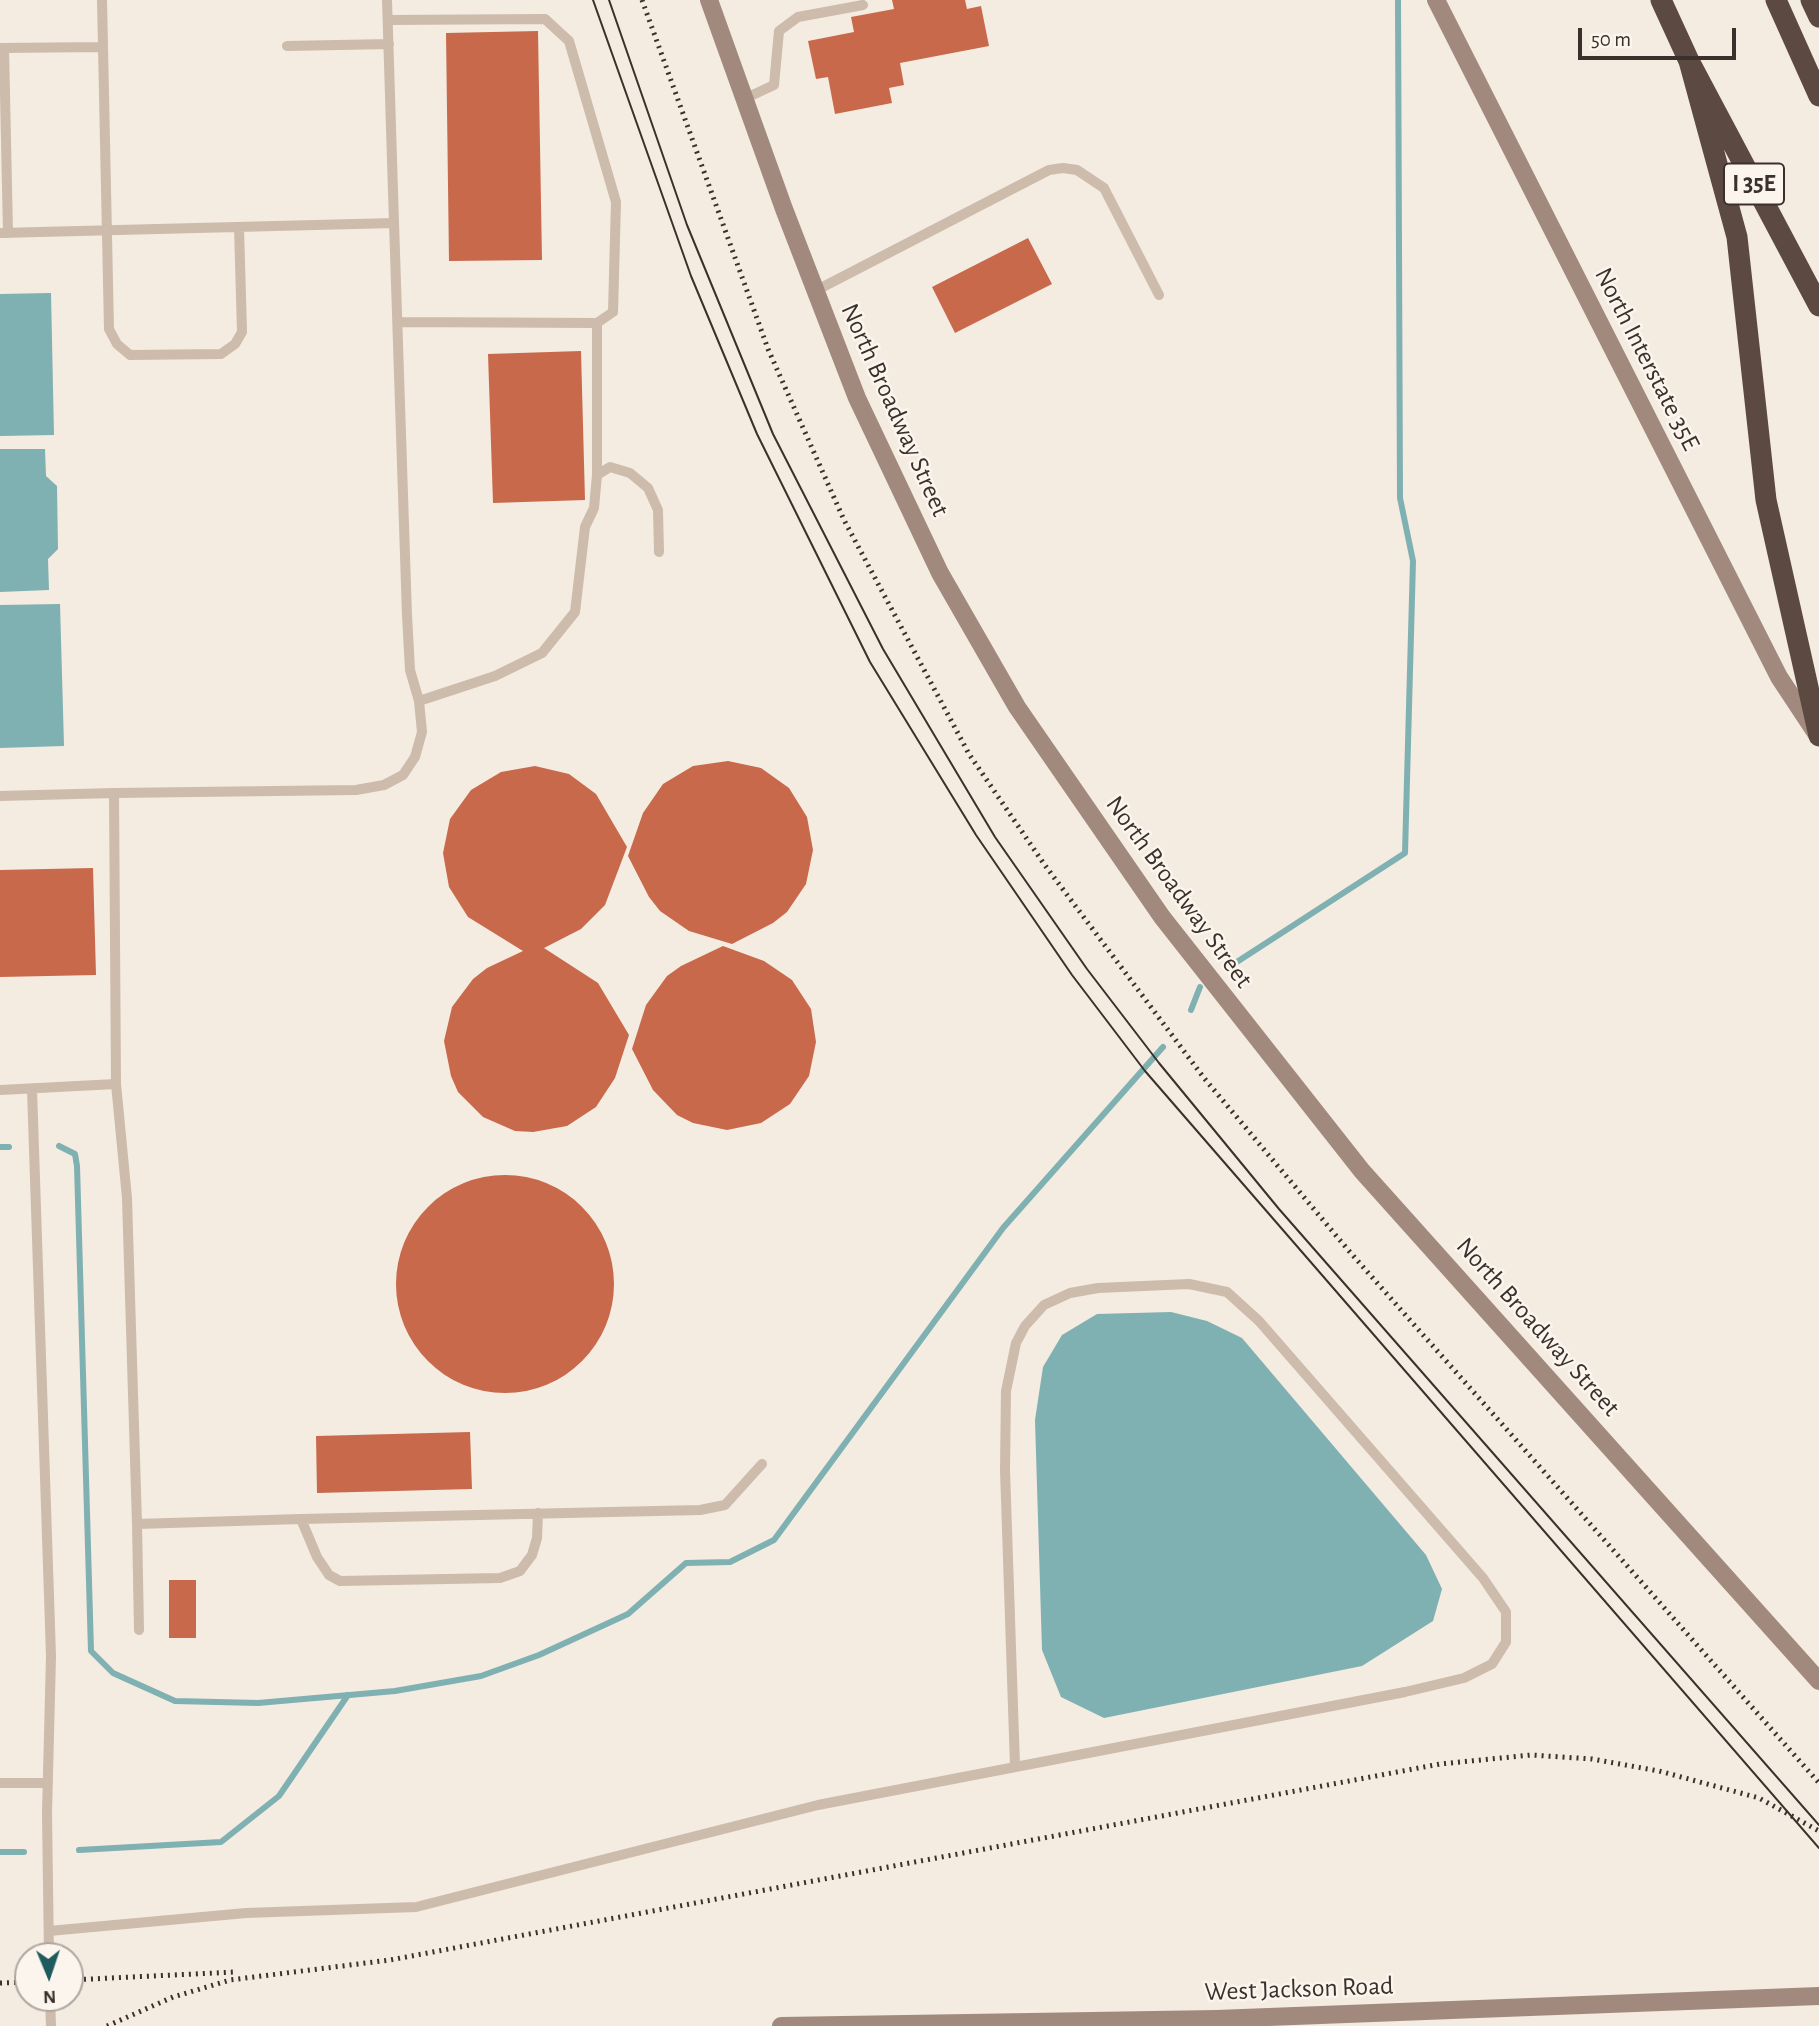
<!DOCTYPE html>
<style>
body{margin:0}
#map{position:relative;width:1819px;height:2026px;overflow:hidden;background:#f4ebe1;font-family:"Alegreya Sans",sans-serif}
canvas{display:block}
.north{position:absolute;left:14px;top:1942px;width:70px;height:70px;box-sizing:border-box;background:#fbf5ee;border:2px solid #aea6a0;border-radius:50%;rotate:178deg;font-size:19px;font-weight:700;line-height:28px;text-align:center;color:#3b302b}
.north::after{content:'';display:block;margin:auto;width:24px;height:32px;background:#1f5a5e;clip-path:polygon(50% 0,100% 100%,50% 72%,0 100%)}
.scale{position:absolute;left:1578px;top:28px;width:158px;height:32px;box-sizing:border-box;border:4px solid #3b302b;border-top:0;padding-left:9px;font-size:21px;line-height:24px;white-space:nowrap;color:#3b302b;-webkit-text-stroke:5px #fbf5ee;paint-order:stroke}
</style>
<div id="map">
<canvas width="1819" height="2026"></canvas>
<div class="north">N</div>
<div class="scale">50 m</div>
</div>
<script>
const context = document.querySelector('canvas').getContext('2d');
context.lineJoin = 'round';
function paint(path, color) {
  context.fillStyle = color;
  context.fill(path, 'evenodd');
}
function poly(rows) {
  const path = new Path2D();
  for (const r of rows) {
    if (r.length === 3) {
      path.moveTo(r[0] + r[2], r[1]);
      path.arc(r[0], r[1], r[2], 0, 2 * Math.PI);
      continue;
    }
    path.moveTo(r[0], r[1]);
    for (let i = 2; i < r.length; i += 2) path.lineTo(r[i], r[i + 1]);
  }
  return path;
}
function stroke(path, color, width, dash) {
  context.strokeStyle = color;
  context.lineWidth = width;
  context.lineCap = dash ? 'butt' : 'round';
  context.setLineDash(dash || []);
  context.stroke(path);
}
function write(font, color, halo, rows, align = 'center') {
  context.font = font + ' "Alegreya Sans",sans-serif';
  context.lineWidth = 5;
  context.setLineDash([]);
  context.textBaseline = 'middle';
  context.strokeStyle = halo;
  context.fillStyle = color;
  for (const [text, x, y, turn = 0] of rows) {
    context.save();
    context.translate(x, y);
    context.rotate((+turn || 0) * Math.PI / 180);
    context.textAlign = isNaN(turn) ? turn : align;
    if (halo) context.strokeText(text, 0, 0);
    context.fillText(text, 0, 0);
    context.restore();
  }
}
const water = poly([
 [51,293,54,435,0,436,0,294],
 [0,449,45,449,46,476,57,486,58,549,48,559,49,590,0,592],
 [60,604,64,746,0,748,0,605],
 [1171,1312,1207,1321,1242,1338,1426,1555,1442,1589,1433,1621,1362,1666,1104,1718,1061,1697,1042,1650,1035,1420,1043,1367,1062,1335,1097,1314]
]);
const stream = poly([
 [1226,969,1405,853,1413,561,1400,498,1398,0],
 [1191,1010,1200,987],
 [59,1146,75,1154,77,1166,91,1651,113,1673,175,1701,258,1703,395,1691,481,1676,539,1655,628,1614,686,1563,730,1562,774,1540,1003,1228,1163,1047],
 [0,1147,9,1147],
 [79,1850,221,1842,279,1796,348,1695],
 [0,1852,24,1852]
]);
const building = poly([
 [892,0,965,0,967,9,981,6,989,46,900,63,904,85,889,88,892,103,835,114,828,77,816,79,808,41,854,32,851,17,894,9],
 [538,31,542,260,449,261,446,33],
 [1028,238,1052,284,955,333,932,287],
 [581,351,585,500,493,503,488,354],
 [728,761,761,768,789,788,807,817,813,850,806,884,787,912,773,923,732,944,689,931,660,911,649,897,628,856,643,813,663,784,693,766],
 [535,766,569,774,596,794,627,847,605,905,581,929,544,948,598,983,629,1035,615,1078,596,1107,567,1126,533,1132,515,1131,483,1117,458,1092,451,1076,444,1041,452,1007,473,979,487,968,523,951,468,917,449,887,443,853,450,819,471,790,501,772],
 [93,868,96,975,0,977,0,870],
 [723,946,764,961,792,980,811,1009,816,1042,809,1076,790,1104,761,1123,727,1130,693,1123,677,1115,653,1090,632,1049,646,1005,667,976,681,966],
 [505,1284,109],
 [470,1432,472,1489,317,1493,316,1436],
 [169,1580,196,1580,196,1638,169,1638]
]);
const lane = poly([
 [102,0,109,329,117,344,130,355,221,354,235,344,242,332,239,227],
 [388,20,545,19,569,41,616,202,613,312,597,323,399,322],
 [287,46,389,44],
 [0,48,103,47],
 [4,48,8,233],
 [744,99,774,85,779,31,798,17,863,5],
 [0,233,394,223,387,0],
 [815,291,1049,170,1063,168,1077,170,1104,188,1159,295],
 [597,475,597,323],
 [419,701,495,676,542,653,575,612,585,527,594,508,597,475,610,467,630,473,648,488,658,510,659,552],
 [114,793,356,790,384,785,403,775,415,757,422,732,419,701,410,670,407,615,394,223],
 [0,796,114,793,116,1084,0,1090],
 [116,1084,127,1198,137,1524,301,1519,317,1557,329,1575,340,1581,500,1578,520,1571,532,1555,537,1538,538,1513],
 [32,1089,51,1656,47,1813,49,1956],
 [301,1519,700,1510,725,1505,762,1464],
 [137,1524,139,1630],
 [0,1783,48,1783],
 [49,1931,246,1913,416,1907,818,1805,1405,1692,1464,1678,1492,1664,1506,1642,1506,1612,1483,1578,1259,1321,1227,1292,1189,1284,1098,1288,1070,1293,1044,1305,1025,1326,1016,1343,1006,1391,1005,1470,1015,1766],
 [50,1998,51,2026]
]);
const secondary = poly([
 [709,0,784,209,857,398,940,573,1017,707,1162,917,1362,1171,1819,1681],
 [1436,0,1779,677,1816,733],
 [781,2026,1216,2019,1819,1996]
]);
const highway = poly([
 [1661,0,1689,61,1819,306],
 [1776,0,1819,96],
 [1811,0,1819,17],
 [1689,61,1737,237,1766,500,1819,736]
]);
const tram = poly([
 [593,0,691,276,757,434,870,662,976,835,1072,975,1145,1071,1819,1848],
 [609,0,687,225,773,434,883,649,995,837,1087,969,1159,1063,1279,1209,1819,1825]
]);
const rail = poly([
 [642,0,768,349,844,520,969,754,1044,864,1204,1078,1349,1251,1819,1783],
 [70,1980,235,1972],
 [0,1983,28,1982],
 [107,2026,173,1997,230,1980,390,1960,1440,1764,1531,1755,1592,1759,1659,1771,1759,1798,1819,1831]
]);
const shields = [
 [1754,184,60]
];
const shieldNames = [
 ["I 35E",1754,184]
];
const streetNames = [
 ["North Interstate 35E",1647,359,63],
 ["North Broadway Street",895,410,66],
 ["North Broadway Street",1179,892,54],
 ["North Broadway Street",1538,1327,48],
 ["West Jackson Road",1299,1989,-2]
];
paint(water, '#7fb0b2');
stroke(stream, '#7fb0b2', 6);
paint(building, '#c8694b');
stroke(lane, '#cdbbac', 10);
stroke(secondary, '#a18a7d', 18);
stroke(highway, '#5c4a42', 21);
stroke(tram, '#3b302b', 2);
stroke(rail, '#3b302b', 5, [2, 5]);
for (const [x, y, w] of shields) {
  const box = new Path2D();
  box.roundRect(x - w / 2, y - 20.5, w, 41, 5);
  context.fillStyle = '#fbf5ee';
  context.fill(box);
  stroke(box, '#3b302b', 2);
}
write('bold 24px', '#3b302b', null, shieldNames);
write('26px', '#3b302b', '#fbf5ee', streetNames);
</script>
